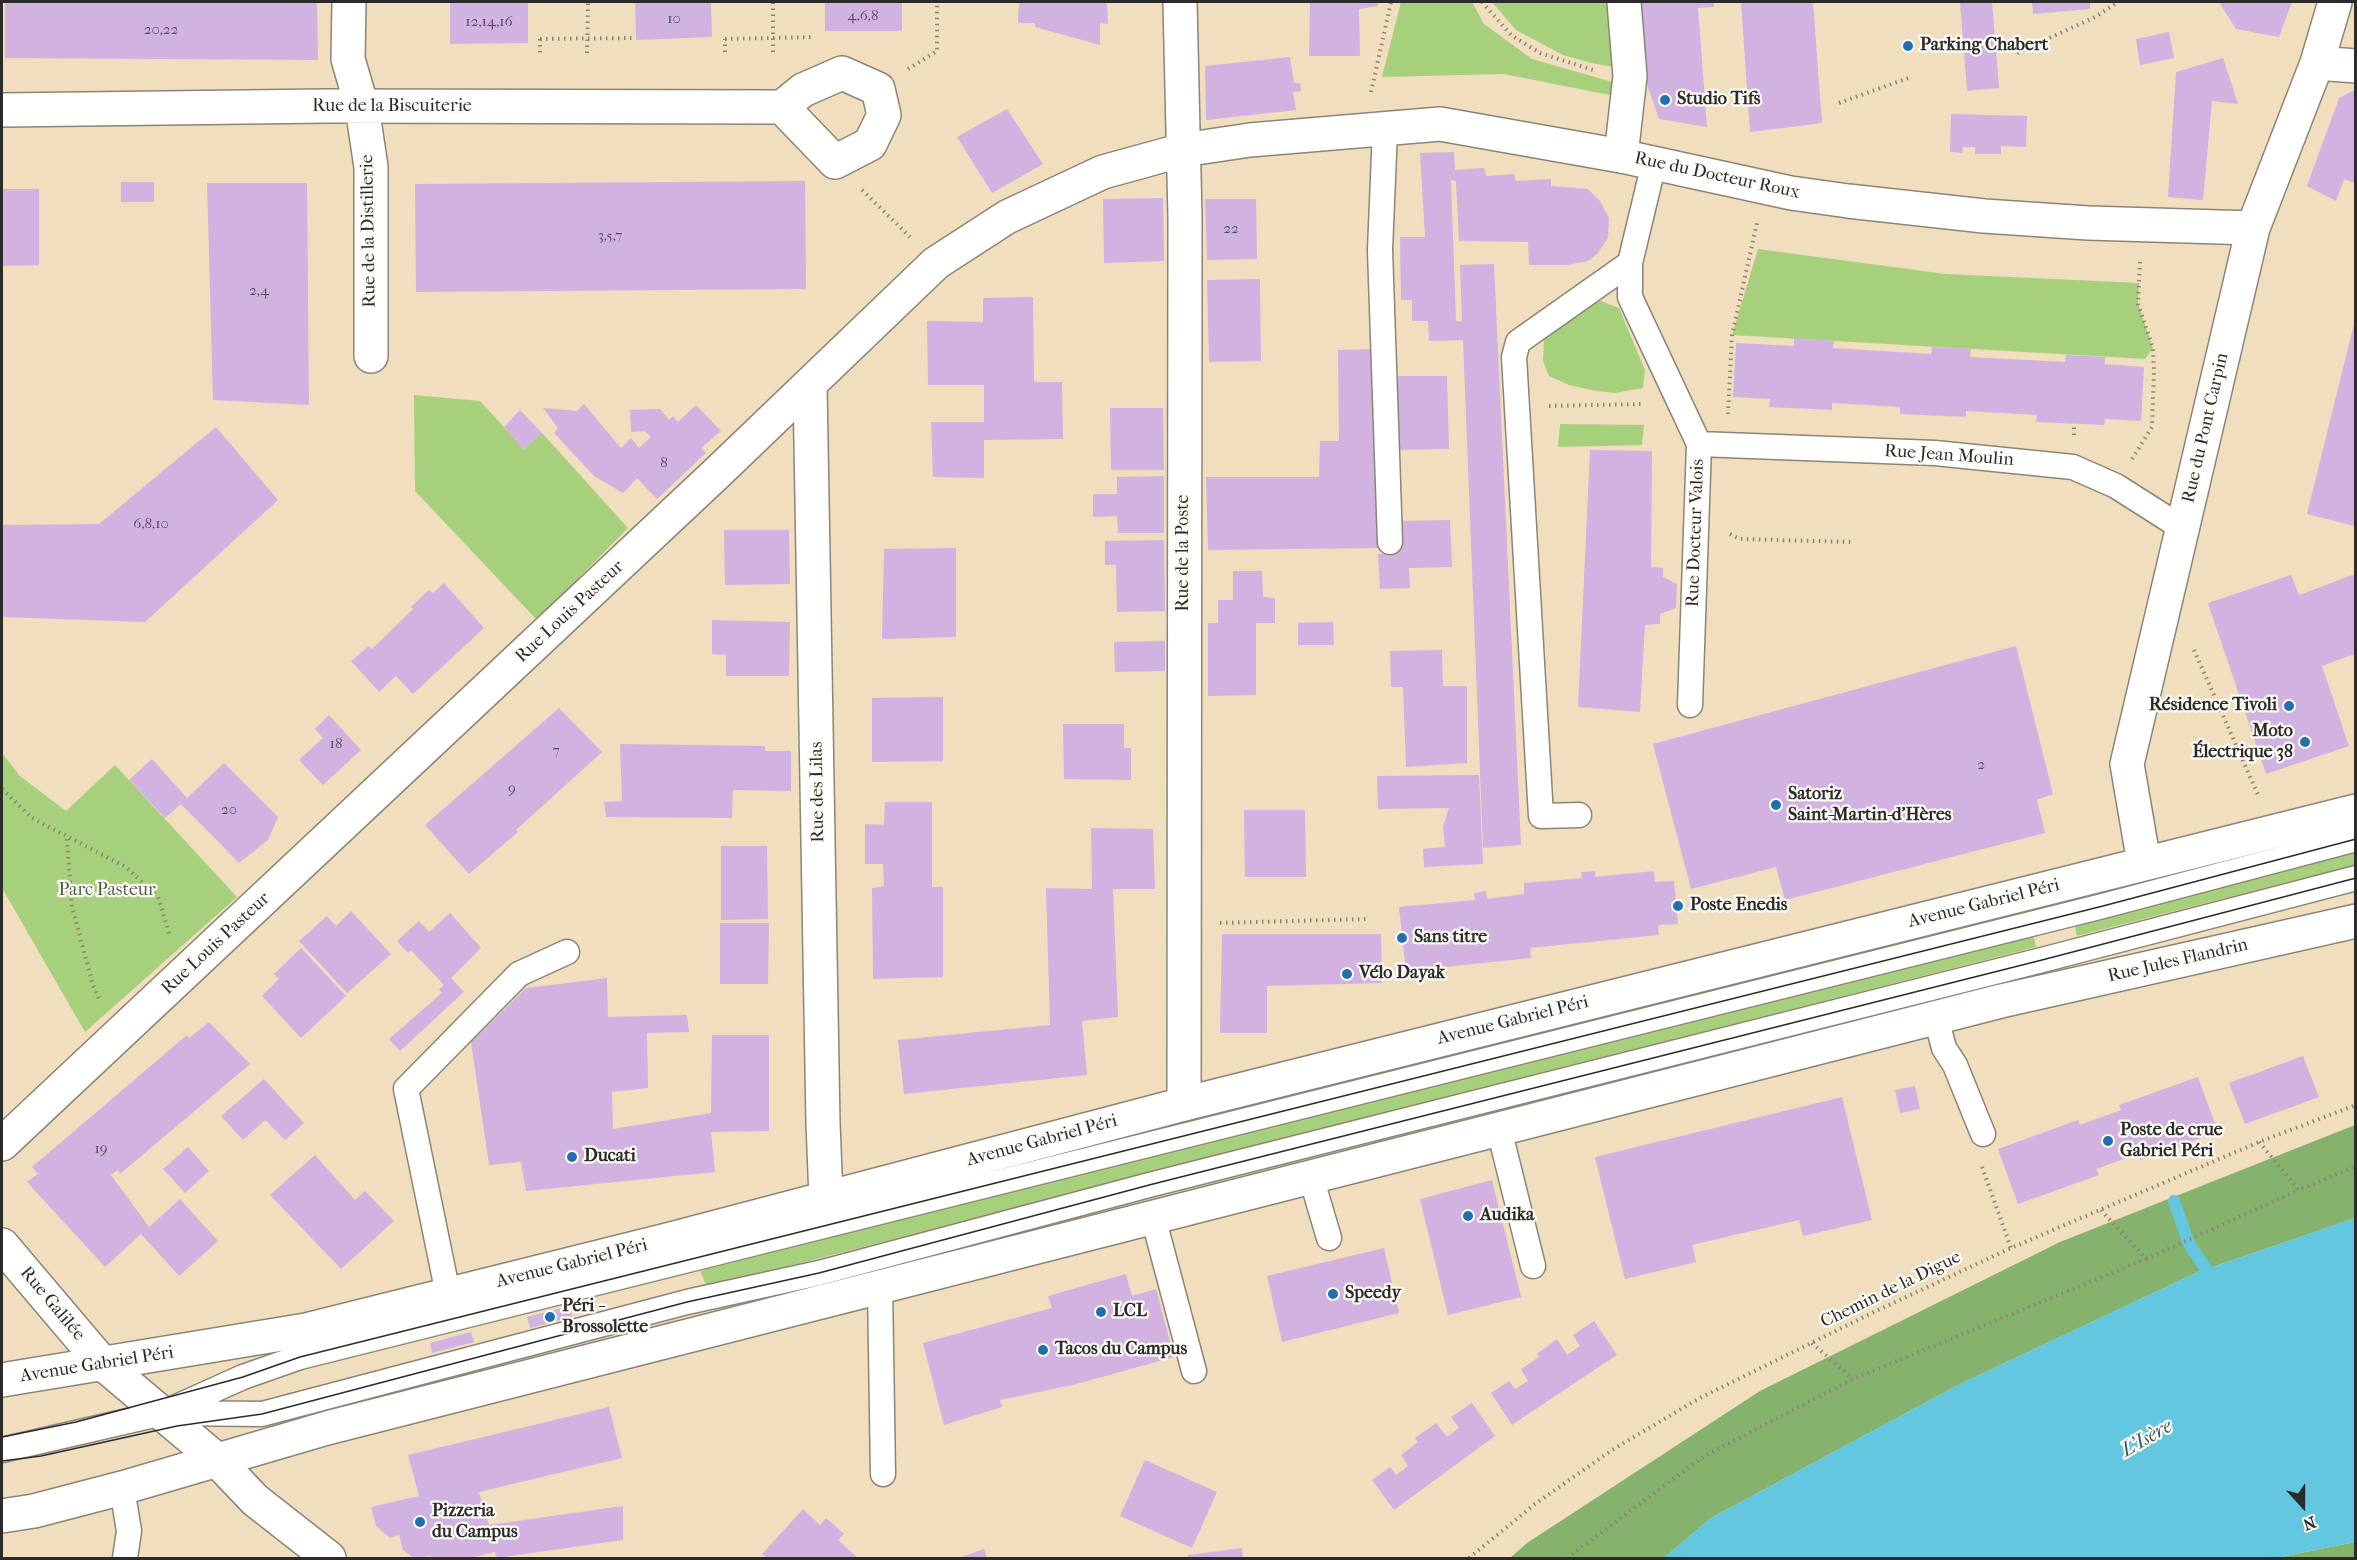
<!DOCTYPE html>
<meta charset="utf-8">
<style>
body{margin:0}
#map{position:relative;width:2357px;height:1560px;overflow:hidden;background:#f1debf;font-family:"IM FELL French Canon",serif}
canvas{display:block}
.frame{position:absolute;inset:0;border:3px solid #2b2b2b;pointer-events:none}
.north{position:absolute;left:2273px;top:1476px;width:60px;height:60px;-webkit-text-stroke:4px #fdfcf7;paint-order:stroke;rotate:159deg;font-size:16px;font-weight:700;line-height:24px;text-align:center;color:#2b2b2b}
.north::after{content:'';display:block;margin:auto;width:21px;height:27px;background:#2b2b2b;clip-path:polygon(50% 0,100% 100%,50% 72%,0 100%)}
</style>
<div id="map">
<canvas width="2357" height="1560"></canvas>
<div class="frame"></div>
<div class="north">N</div>
</div>
<script>
const context = document.querySelector('canvas').getContext('2d');
context.lineJoin = 'round';
function paint(path, color) {
  context.fillStyle = color;
  context.fill(path, 'evenodd');
}
function poly(rows) {
  const path = new Path2D();
  for (const r of rows) {
    path.moveTo(r[0], r[1]);
    for (let i = 2; i < r.length; i += 2) path.lineTo(r[i], r[i + 1]);
  }
  return path;
}
function stroke(path, color, width, dash) {
  context.strokeStyle = color;
  context.lineWidth = width;
  context.lineCap = dash ? 'butt' : 'round';
  context.setLineDash(dash || []);
  context.stroke(path);
}
function write(font, color, halo, rows, align = 'center') {
  context.font = font + ' "IM FELL French Canon",serif';
  context.lineWidth = 4.5;
  context.setLineDash([]);
  context.textBaseline = 'middle';
  context.strokeStyle = halo;
  context.fillStyle = color;
  for (const [text, x, y, turn = 0] of rows) {
    context.save();
    context.translate(x, y);
    context.rotate((+turn || 0) * Math.PI / 180);
    context.textAlign = isNaN(turn) ? turn : align;
    if (halo) context.strokeText(text, 0, 0);
    context.fillText(text, 0, 0);
    context.restore();
  }
}
const green = poly([
 [1401,2,1472,2,1484,24,1532,59,1616,83,1615,96,1504,74,1382,77],
 [1492,2,1613,2,1627,69,1591,63,1563,55,1516,30],
 [1758,249,1946,274,2139,283,2138,304,2153,348,2145,359,1732,335],
 [1601,301,1619,308,1645,370,1643,388,1615,393,1596,391,1569,385,1549,376,1543,361,1544,340,1575,310],
 [414,395,480,401,524,449,542,433,628,528,537,620,415,491],
 [1560,424,1644,425,1642,445,1558,447],
 [2,753,20,776,66,811,115,765,237,897,85,1032,2,888],
 [2355,846,2355,865,2077,936,2073,918],
 [2032,930,2036,947,707,1287,700,1271]
]);
const forest = poly([
 [2355,1125,2355,1218,2198,1272,1960,1384,1711,1518,1664,1558,1510,1558,1527,1543,1760,1391,2060,1242],
 [2355,1542,2355,1558,2276,1558]
]);
const water = poly([
 [2355,1218,2355,1542,2276,1558,1664,1558,1711,1518,1960,1384,2198,1272]
]);
const stream = poly([
 [2174,1201,2189,1244,2215,1282]
]);
const building = poly([
 [5,2,317,2,318,60,5,58],
 [450,2,528,2,528,43,450,44],
 [635,2,711,2,712,37,636,40],
 [825,2,902,2,902,31,825,31],
 [1019,2,1107,2,1108,24,1100,23,1100,45,1035,27,1035,23,1018,23],
 [1310,2,1378,2,1378,6,1359,9,1360,56,1309,56],
 [1639,2,1714,2,1714,7,1698,8,1707,127,1659,119,1645,79],
 [1741,2,1813,2,1822,123,1750,132],
 [1960,2,1992,2,1999,88,1967,91],
 [2032,2,2090,2,2090,9,2033,14],
 [2219,2,2292,2,2279,37,2236,29],
 [2169,32,2174,58,2140,65,2136,39],
 [1290,57,1294,83,1300,83,1301,91,1293,92,1296,110,1206,120,1205,66],
 [2223,58,2238,104,2212,101,2203,200,2168,197,2176,72],
 [2355,90,2355,183,2344,179,2336,201,2307,186,2339,98],
 [1007,109,1043,164,992,193,957,137],
 [1951,114,2027,116,2026,147,2001,146,2001,154,1975,154,1975,147,1963,147,1962,153,1950,152],
 [1454,152,1455,170,1484,168,1486,176,1514,174,1516,181,1551,179,1551,186,1588,189,1600,201,1609,218,1608,238,1597,254,1588,261,1568,265,1529,265,1528,242,1459,241,1456,181,1451,180,1456,321,1462,321,1460,265,1494,264,1521,845,1483,848,1463,340,1429,341,1428,321,1412,321,1412,300,1401,300,1400,237,1425,237,1420,153],
 [805,181,806,289,416,292,415,184],
 [121,182,154,182,154,202,121,202],
 [207,183,307,183,309,405,213,400],
 [2,189,39,189,39,265,2,266],
 [1163,198,1164,261,1104,263,1103,199],
 [1205,199,1256,199,1257,259,1207,260],
 [1260,279,1261,361,1209,362,1207,280],
 [1033,297,1034,382,1062,382,1063,439,984,440,984,478,933,477,931,422,984,422,984,385,928,385,927,321,983,322,983,298],
 [2355,320,2355,526,2307,514],
 [1794,338,1834,341,1833,348,1931,354,1932,347,1971,349,1970,357,2065,362,2066,355,2105,357,2105,364,2144,367,2141,421,2105,419,2104,425,2036,422,2037,415,1966,411,1966,417,1900,414,1900,407,1832,403,1832,410,1769,407,1770,399,1733,397,1736,343,1794,346],
 [1372,349,1379,548,1208,550,1206,477,1319,477,1320,441,1339,441,1338,350],
 [1395,376,1447,376,1449,449,1397,450],
 [584,404,621,448,631,438,639,448,651,437,645,431,631,432,630,410,660,409,669,420,673,416,678,422,696,405,721,431,701,448,706,453,657,499,637,478,623,493,594,476,554,433,558,428,543,408,577,411],
 [1110,408,1163,408,1164,470,1111,470],
 [520,410,542,433,524,449,504,427],
 [216,427,278,500,145,622,2,617,2,525,99,524],
 [1590,450,1652,451,1651,567,1663,568,1663,577,1677,584,1676,608,1660,614,1660,624,1645,625,1640,712,1578,707],
 [1164,476,1164,533,1118,533,1117,516,1093,517,1093,494,1117,494,1117,477],
 [1450,520,1452,567,1409,568,1410,588,1380,589,1378,554,1399,553,1399,521],
 [724,530,789,530,790,584,725,585],
 [1164,540,1165,611,1117,612,1116,565,1105,565,1105,541],
 [956,548,956,637,882,639,884,549],
 [1233,571,1262,571,1263,597,1275,598,1275,623,1256,623,1256,695,1208,696,1208,623,1218,623,1218,600,1233,600],
 [2355,574,2355,654,2322,666,2349,746,2266,774,2208,603,2291,575,2299,595],
 [444,583,484,628,413,694,396,676,379,692,351,661,369,646,372,649,413,609,411,607,429,590,433,593],
 [712,620,790,622,789,676,726,676,726,655,712,654],
 [1333,622,1334,645,1298,645,1298,623],
 [1165,641,1165,671,1115,672,1114,642],
 [2016,646,2053,794,2037,800,2045,833,1785,900,1776,867,1691,889,1653,744],
 [1442,650,1443,686,1467,686,1467,763,1406,767,1403,687,1391,687,1390,651],
 [943,697,943,761,872,762,872,698],
 [559,708,602,752,516,830,518,832,469,874,425,825],
 [329,715,361,750,323,785,299,760,323,738,315,729],
 [1063,724,1124,724,1124,748,1131,748,1131,780,1064,779],
 [620,744,765,746,765,751,791,751,791,791,733,790,732,818,606,817,604,802,622,801],
 [152,759,187,798,224,763,278,817,268,840,239,863,181,804,165,818,129,780],
 [1479,775,1483,864,1424,867,1423,849,1445,847,1443,826,1449,808,1378,809,1377,776],
 [885,802,932,802,932,887,943,887,943,977,873,979,872,888,884,886,883,864,865,864,865,824,884,825],
 [1244,810,1305,810,1306,877,1245,877],
 [1091,828,1153,829,1155,889,1113,889,1118,1017,1082,1021,1087,1075,904,1094,898,1040,1050,1025,1046,888,1092,889],
 [721,846,767,846,768,919,721,920],
 [1595,871,1595,877,1654,871,1655,882,1674,881,1678,924,1658,925,1659,935,1530,948,1531,958,1406,971,1399,907,1475,900,1474,893,1486,891,1487,899,1524,894,1524,883,1582,878,1581,872],
 [351,911,391,954,347,993,299,941,327,916,336,926],
 [450,913,481,948,451,978,464,992,400,1051,389,1039,442,993,439,989,444,985,411,950,408,953,397,941,419,921,429,932],
 [720,923,769,923,768,984,720,984],
 [1222,934,1381,934,1382,983,1267,986,1267,1033,1220,1033],
 [301,948,346,996,301,1038,262,996,279,979,274,974],
 [607,978,608,1017,687,1015,689,1032,647,1033,648,1088,612,1092,613,1129,711,1113,712,1035,769,1035,769,1131,711,1132,715,1172,526,1191,521,1162,489,1165,471,1042,526,988],
 [209,1022,250,1064,120,1174,118,1170,111,1175,149,1227,180,1199,218,1241,179,1276,141,1234,105,1267,27,1182,38,1174,32,1167,187,1035,189,1038],
 [2303,1056,2319,1097,2245,1124,2229,1083],
 [2198,1077,2218,1132,2140,1160,2138,1154,2096,1169,2099,1175,2018,1204,1998,1149,2078,1120,2080,1125,2121,1110,2119,1105],
 [264,1079,304,1123,285,1140,265,1120,243,1140,221,1116],
 [1915,1086,1920,1109,1900,1113,1895,1090],
 [1842,1097,1872,1220,1803,1236,1799,1220,1692,1245,1696,1262,1625,1279,1595,1157],
 [188,1147,209,1171,185,1193,163,1169],
 [315,1155,355,1200,365,1191,394,1221,341,1269,270,1195],
 [1492,1180,1521,1297,1448,1315,1420,1199],
 [1384,1248,1399,1313,1282,1342,1267,1276],
 [1126,1274,1132,1296,1156,1289,1174,1357,1073,1385,1000,1400,1002,1407,944,1425,923,1343,1052,1308,1048,1296],
 [569,1306,572,1317,530,1328,527,1317],
 [1594,1321,1617,1355,1512,1425,1491,1393,1509,1381,1515,1389,1528,1381,1521,1369,1539,1357,1537,1354,1557,1339,1567,1355,1580,1346,1573,1335],
 [471,1332,474,1342,432,1353,430,1343],
 [1472,1403,1495,1436,1394,1510,1372,1480,1390,1467,1396,1475,1408,1466,1401,1455,1418,1442,1415,1438,1436,1423,1447,1437,1459,1428,1451,1417],
 [609,1407,622,1458,479,1492,489,1525,623,1506,623,1540,497,1558,495,1552,470,1558,432,1558,431,1556,414,1558,403,1550,399,1535,390,1538,376,1526,371,1507,419,1496,408,1455],
 [1145,1460,1217,1492,1192,1548,1120,1516],
 [803,1509,820,1525,826,1518,844,1534,838,1540,858,1558,767,1558,762,1554],
 [1242,1548,1243,1558,1188,1558,1188,1555],
 [984,1549,987,1558,959,1558]
]);
const path = poly([
 [1482,2,1511,35,1540,53,1593,70],
 [540,39,540,53],
 [725,52,725,39],
 [773,52,773,2],
 [587,53,588,2],
 [2017,53,2095,17,2118,2],
 [908,69,937,51,937,2],
 [1371,92,1391,2],
 [1839,103,1911,77],
 [862,190,910,237],
 [1549,406,1644,404],
 [1728,414,1732,335,1757,223],
 [2074,435,2074,424],
 [2132,459,2152,427,2154,371,2153,348,2138,304,2140,261],
 [1730,534,1740,539,1854,542],
 [2194,650,2259,797],
 [2,789,32,818,126,867,158,897,170,936],
 [67,839,72,907,93,985,100,1001],
 [1220,923,1366,919],
 [2259,1142,2299,1190,2356,1166],
 [1982,1167,2011,1248],
 [2146,1259,2299,1190],
 [1812,1343,1853,1379],
 [1469,1558,1535,1504,1612,1450,1698,1399,1874,1312,2011,1248,2259,1142,2356,1105],
 [1567,1558,1703,1457,1853,1379,2146,1259,2100,1209]
]);
const service = poly([
 [1385,130,1380,250,1390,542],
 [1654,163,1630,263,1630,297,1699,444,1690,705],
 [1699,444,1935,453,2073,467,2116,486,2182,528],
 [1579,815,1541,816,1514,357,1518,342,1630,263],
 [1936,1018,1944,1048,1955,1065,1983,1134],
 [1499,1129,1533,1266],
 [1311,1177,1329,1238],
 [1153,1217,1194,1371],
 [880,1287,883,1474],
 [448,1294,406,1089,519,974,567,952],
 [171,1413,262,1414,687,1302,819,1273,1153,1184,2042,960,2356,878],
 [2,1450,163,1413,243,1377,300,1357,2103,906,2356,839],
 [122,1488,129,1531,125,1558]
]);
const pedestrian = poly([
 [1621,156,1630,76,1624,2]
]);
const minor = poly([
 [349,2,348,59,362,107,371,167,371,356],
 [1180,2,1185,218,1184,1104],
 [2317,63,2356,66],
 [842,73,878,89,884,115,870,144,835,162,782,107,803,90,842,73],
 [2,110,327,106,782,107],
 [810,386,823,1123,826,1198],
 [2144,863,2127,764,2253,228,2317,63,2335,2],
 [2,1144,717,473,936,263,1007,217,1103,172,1183,150,1250,140,1440,124,1621,156,1791,193,1848,201,1984,216,2088,223,2253,228],
 [2,1245,102,1363]
]);
const tertiary = poly([
 [216,1459,255,1500,329,1558]
]);
const secondary = poly([
 [102,1363,216,1459],
 [2,1380,306,1330,671,1239,1184,1104,2356,811],
 [2,1516,34,1511,122,1488,327,1428,2001,1001,2356,921]
]);
const tram = poly([
 [2,1437,76,1422,243,1377,300,1357,2103,906,2356,839],
 [2,1461,41,1456,177,1426,262,1414,687,1302,819,1273,1153,1184,2042,960,2356,878]
]);
const pathBridge = poly([
 [540,39,632,38],
 [725,39,814,37]
]);
const markers = [
 [1908,46,6,"#1f6fb2"],
 [1665,100,6,"#1f6fb2"],
 [2289,706,6,"#1f6fb2"],
 [2305,742,6,"#1f6fb2"],
 [1776,805,6,"#1f6fb2"],
 [1678,906,6,"#1f6fb2"],
 [1402,938,6,"#1f6fb2"],
 [1347,974,6,"#1f6fb2"],
 [2108,1141,6,"#1f6fb2"],
 [572,1157,6,"#1f6fb2"],
 [1468,1216,6,"#1f6fb2"],
 [1333,1294,6,"#1f6fb2"],
 [1101,1312,6,"#1f6fb2"],
 [550,1317,6,"#1f6fb2"],
 [1043,1350,6,"#1f6fb2"],
 [420,1522,6,"#1f6fb2"]
];
const numberNames = [
 ["4,6,8",863,16],
 ["10",674,19],
 ["12,14,16",489,22],
 ["20,22",161,30],
 ["22",1231,229],
 ["3,5,7",610,236],
 ["2,4",259,291],
 ["8",664,463],
 ["6,8,10",151,524],
 ["18",336,744],
 ["7",556,751],
 ["2",1981,765],
 ["9",512,789],
 ["20",229,810],
 ["19",101,1149]
];
const poiNames = [
 ["Parking Chabert",1920,46],
 ["Studio Tifs",1677,100],
 ["Résidence Tivoli",2277,706,"right"],
 ["Moto",2293,732,"right"],
 ["Électrique 38",2293,753,"right"],
 ["Satoriz",1788,795],
 ["Saint-Martin-d'Hères",1788,816],
 ["Poste Enedis",1690,906],
 ["Sans titre",1414,938],
 ["Vélo Dayak",1359,974],
 ["Poste de crue",2120,1131],
 ["Gabriel Péri",2120,1152],
 ["Ducati",584,1157],
 ["Audika",1480,1216],
 ["Speedy",1345,1294],
 ["Péri -",562,1307],
 ["Brossolette",562,1328],
 ["LCL",1113,1312],
 ["Tacos du Campus",1055,1350],
 ["Pizzeria",432,1512],
 ["du Campus",432,1533]
];
const streetNames = [
 ["Rue de la Biscuiterie",392,107],
 ["Rue du Docteur Roux",1717,176,12],
 ["Rue de la Distillerie",369,231,-91],
 ["Rue du Pont Carpin",2206,428,-77],
 ["Rue Jean Moulin",1949,456,4],
 ["Rue Docteur Valois",1696,533,-88],
 ["Rue de la Poste",1184,553,-90],
 ["Rue Louis Pasteur",570,612,-43],
 ["Rue des Lilas",818,792,-91],
 ["Avenue Gabriel Péri",1984,904,-14],
 ["Rue Louis Pasteur",216,944,-43],
 ["Rue Jules Flandrin",2178,961,-13],
 ["Avenue Gabriel Péri",1513,1021,-14],
 ["Avenue Gabriel Péri",1042,1141,-15],
 ["Avenue Gabriel Péri",572,1264,-14],
 ["Chemin de la Digue",1891,1290,-26],
 ["Rue Galilée",52,1304,50],
 ["Avenue Gabriel Péri",97,1365,-9]
];
const parkNames = [
 ["Parc Pasteur",107,891]
];
const waterNames = [
 ["L'Isère",2147,1439,-30]
];
paint(green, '#a7d07c');
paint(forest, '#85b26c');
paint(water, '#62c7df');
stroke(stream, '#62c7df', 12);
paint(building, '#d1b2e1');
stroke(service, '#8e8475', 27);
stroke(pedestrian, '#8e8475', 36);
stroke(minor, '#8e8475', 36);
stroke(tertiary, '#8e8475', 36);
stroke(secondary, '#8e8475', 36);
stroke(path, '#8e8475', 4, [1.5, 4.5]);
stroke(service, '#fff', 24);
stroke(pedestrian, '#fff', 33);
stroke(minor, '#fff', 33);
stroke(tertiary, '#fff', 33);
stroke(secondary, '#fff', 33);
stroke(tram, '#2b2b2b', 1.5);
stroke(pathBridge, '#8e8475', 4, [1.5, 4.5]);
for (const [x, y, r, color] of markers) {
  const dot = new Path2D();
  dot.arc(x, y, r, 0, 2 * Math.PI);
  context.fillStyle = color;
  context.fill(dot);
  stroke(dot, '#fdfcf7', 2);
}
write('15px', '#544d58', null, numberNames);
write('bold 18px', '#2b2b2b', '#fdfcf7', poiNames, 'left');
write('18px', '#2b2b2b', '#fdfcf7', streetNames);
write('18px', '#505d43', '#fdfcf7', parkNames);
write('italic 20px', '#3c5a61', '#fdfcf7', waterNames);
</script>
